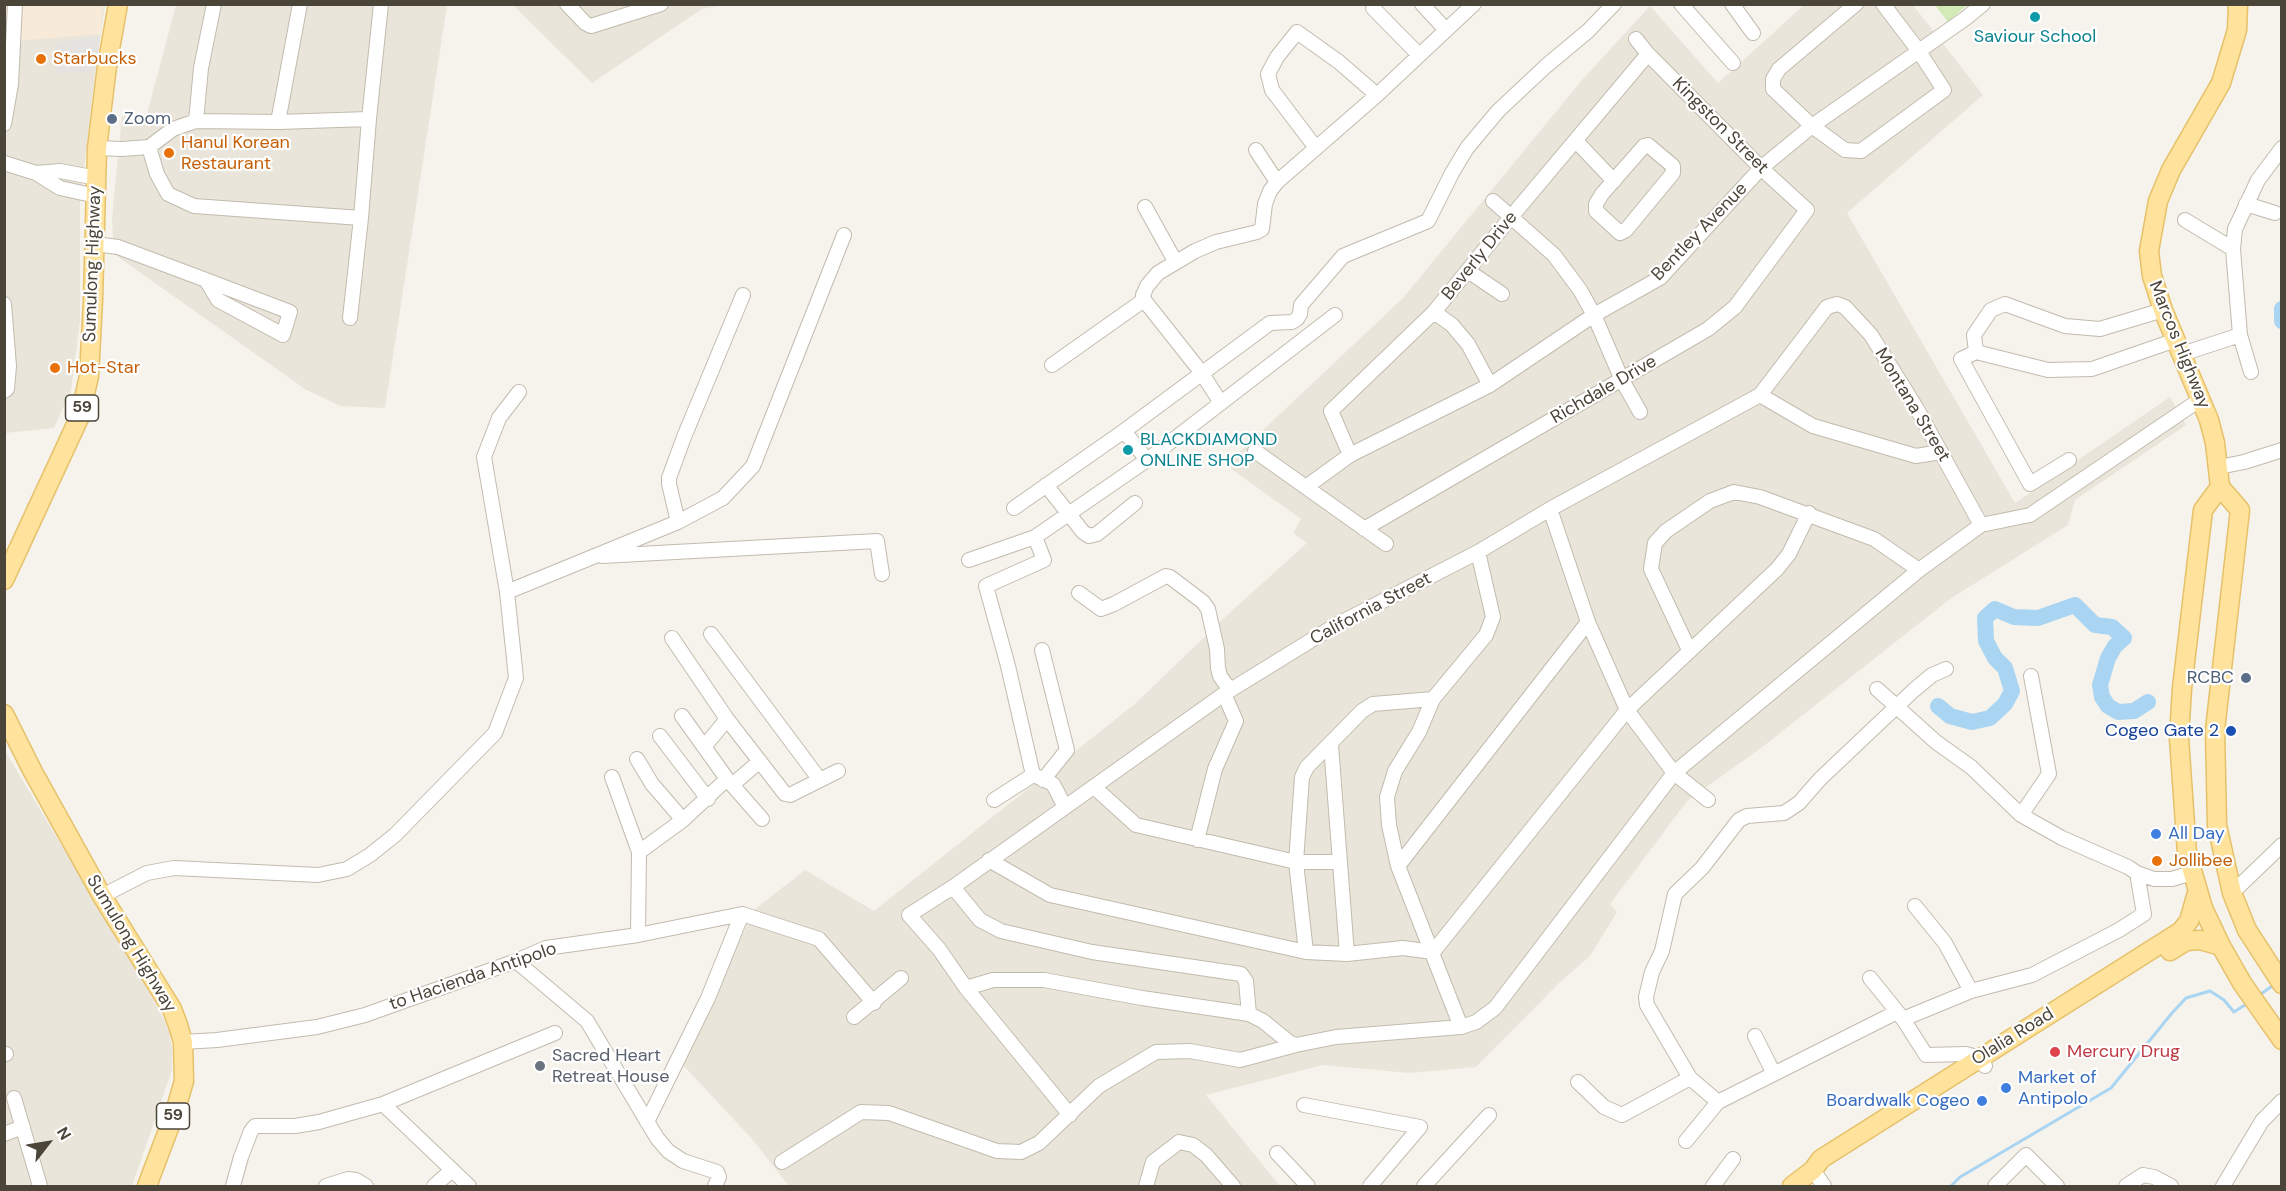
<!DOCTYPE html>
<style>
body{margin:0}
#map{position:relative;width:2286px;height:1191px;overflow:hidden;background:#f6f3ec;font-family:"DM Sans",sans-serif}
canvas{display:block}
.frame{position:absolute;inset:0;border:6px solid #4b4439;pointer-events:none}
.north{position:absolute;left:18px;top:1113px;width:60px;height:60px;-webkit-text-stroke:4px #fff;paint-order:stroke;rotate:59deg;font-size:16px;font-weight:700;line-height:24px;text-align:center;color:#4b4439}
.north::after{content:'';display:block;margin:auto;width:21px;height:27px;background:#4b4439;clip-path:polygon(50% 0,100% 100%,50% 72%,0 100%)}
</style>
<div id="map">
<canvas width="2286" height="1191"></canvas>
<div class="frame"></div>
<div class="north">N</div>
</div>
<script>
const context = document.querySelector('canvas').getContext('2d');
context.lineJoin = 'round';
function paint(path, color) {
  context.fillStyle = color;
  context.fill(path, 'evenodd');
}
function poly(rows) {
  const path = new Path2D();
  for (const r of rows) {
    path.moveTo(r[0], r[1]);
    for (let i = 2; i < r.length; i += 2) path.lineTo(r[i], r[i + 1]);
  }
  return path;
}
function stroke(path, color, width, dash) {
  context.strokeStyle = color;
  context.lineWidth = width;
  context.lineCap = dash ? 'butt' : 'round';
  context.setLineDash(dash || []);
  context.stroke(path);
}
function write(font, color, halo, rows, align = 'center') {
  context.font = font + ' "DM Sans",sans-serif';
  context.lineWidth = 4.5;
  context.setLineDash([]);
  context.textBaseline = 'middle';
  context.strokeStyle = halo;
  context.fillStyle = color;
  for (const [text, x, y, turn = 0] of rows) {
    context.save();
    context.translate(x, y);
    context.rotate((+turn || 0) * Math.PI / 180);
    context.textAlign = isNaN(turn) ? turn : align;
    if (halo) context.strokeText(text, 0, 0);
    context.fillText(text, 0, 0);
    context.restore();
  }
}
const residential = poly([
 [5,5,105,5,95,74,80,203,80,321,71,391,54,428,5,433],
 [176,5,447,5,385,408,340,406,305,389,114,254,112,218,122,116,147,114],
 [513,5,721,5,702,9,592,83],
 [1804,5,1913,5,1983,95,1847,213,2015,503,2170,397,2186,425,2075,500,2068,525,1950,599,1761,748,1687,801,1610,904,1617,912,1590,956,1559,983,1476,1067,1409,1073,1323,1065,1206,1095,1280,1186,789,1186,752,1139,681,1063,755,909,805,870,874,911,1136,703,1225,617,1307,543,1293,533,1301,519,1226,465,1403,298,1582,80,1650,6,1718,83],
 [4,749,157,1005,169,1031,172,1050,172,1070,132,1186,5,1186]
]);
const commercial = poly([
 [17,5,103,5,101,34,15,41]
]);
const green = poly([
 [1935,5,1967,5,1948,22]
]);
const parking = poly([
 [100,37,95,71,57,74,55,42]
]);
const stream = poly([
 [2258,996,2275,984],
 [1951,1186,1960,1177,2111,1088,2172,1013,2186,998,2210,991,2224,1000,2234,1012,2248,1003]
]);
const river = poly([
 [2282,309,2282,321],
 [1938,706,1950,716,1972,722,1990,718,2005,704,2012,691,2005,668,1995,658,1986,641,1985,618,1995,609,2014,617,2038,618,2075,605,2095,625,2112,627,2124,638,2115,646,2108,658,2100,685,2102,697,2108,706,2118,712,2134,711,2148,702]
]);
const minor = poly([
 [567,4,585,23,591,26,661,4],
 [1422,4,1446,30],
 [1681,4,1733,63],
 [1732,4,1753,33],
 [1856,4,1779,69,1773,79,1773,89,1812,126,1845,150,1861,151,1944,90,1918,50,1883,4],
 [1373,8,1419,55],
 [196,121,201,68,214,4],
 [278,122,300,4],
 [4,124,11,84,15,4],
 [1576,141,1614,181],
 [1648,145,1673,166,1673,173,1626,230,1620,233,1596,211,1596,204,1602,194,1644,146,1648,145],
 [149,147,157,174,168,194,194,206,361,218],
 [97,148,122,149,149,147,173,129,196,121,278,122,369,119],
 [1316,148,1272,90,1268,74,1277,57,1297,32,1339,62,1377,95],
 [1256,150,1277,182],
 [4,163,36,173,60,188,96,196],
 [36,173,60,171,97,178],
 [1493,201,1554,255,1580,290,1594,315,1622,380,1640,412],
 [2246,204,2275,213],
 [1145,207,1175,261],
 [2185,220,2233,249],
 [95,244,118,247,206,280,290,312,283,335,218,300,206,280],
 [1468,271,1502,294],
 [4,304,9,366,7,389,4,391],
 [1434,312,1452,325,1468,344,1490,385],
 [350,318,361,218,369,119,381,4],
 [1976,352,1974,335,1991,310,2005,304,2065,326,2100,329,2163,310],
 [2182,354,2240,335],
 [1052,365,1144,300],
 [2251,372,2240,335,2233,249,2235,229,2258,180,2282,148],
 [1760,395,1813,426,1916,456,1941,452],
 [1221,403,1201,372,1144,300,1143,295,1147,286,1158,273,1195,251,1216,242,1257,232,1262,229,1265,204,1270,191,1277,182,1377,95,1474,4],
 [1124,431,1147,460,1335,315],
 [1255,451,1386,544],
 [1350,455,1331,411,1434,312,1511,217,1648,54],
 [2069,460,2030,484,1961,359,1976,352,2048,370,2092,369,2176,340],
 [2219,467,2244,462,2282,450],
 [1046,485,1083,532,1089,536,1097,534,1135,503],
 [1306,487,1350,455,1490,385,1594,315,1660,278,1761,168,1812,126,1966,18,1983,4],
 [1014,508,1124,431,1270,323,1292,322,1297,319,1300,314,1301,305,1343,256,1428,221,1452,173,1467,148,1498,111,1546,66,1588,31,1614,4],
 [1550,509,1588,622,1627,710,1674,773,1708,800],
 [678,522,669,484,669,478,684,437,743,295],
 [1364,529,1708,329,1735,307,1807,210,1761,168,1648,54,1636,39],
 [602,556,877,541,882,574],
 [969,560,1035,537,1147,460],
 [507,592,678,522,723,498,753,466,844,235],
 [1079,593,1101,609,1114,604,1166,576,1170,577,1203,602,1208,609,1217,649,1218,668,1220,676,1230,690],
 [711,634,820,780],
 [672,638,727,719,785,794,790,795,838,771],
 [1042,650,1067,750,1043,780],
 [1689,650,1651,569,1655,543,1666,531,1710,501,1734,492,1760,497,1874,539,1919,570],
 [1877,689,1936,742,1971,767,2021,815,2062,838,2128,867,2137,873],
 [682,716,727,779,762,819],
 [660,736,708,799],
 [1331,745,1347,954],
 [704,747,727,719],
 [637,759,652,784,683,820],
 [612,777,639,852,638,935],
 [1038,777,1053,784,1065,807],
 [732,785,760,761],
 [1094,787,1136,825,1296,862,1340,862],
 [994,800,1033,775,1008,666,986,586,1044,560,1035,537],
 [2021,815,2049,774,2031,676],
 [1197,840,1215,769,1236,721,1224,694],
 [639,852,683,820,727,779],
 [989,860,1050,895,1306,952,1347,954,1403,948,1433,952,1627,710,1777,569,1789,554,1809,513],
 [1398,866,1588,622],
 [953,887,980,920,1001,931,1092,952,1241,974,1246,981,1249,1014],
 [2232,893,2282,845],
 [102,896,147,873,174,868,318,875,347,869,370,855,395,835,495,733,516,678,507,592,484,457,499,418,519,392],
 [1915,906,1945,943,1971,991],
 [1306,952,1296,862,1302,777,1307,767,1362,711,1373,704,1433,699],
 [516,961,587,1021,657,1138,668,1151,683,1161,717,1172,719,1177,715,1186],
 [1870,978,1903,1019,1926,1055,1966,1054,1980,1058,1985,1066],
 [966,988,993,980,1044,980,1142,998,1249,1014,1263,1021,1290,1043,1296,1045,1336,1037,1461,1027,1476,1022,1495,1008,1674,773,1919,570,1981,525,2030,515,2201,399],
 [854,1017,901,978],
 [1903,1019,1971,991,2032,975,2119,930,2144,914,2137,873,2154,879,2172,879,2192,873],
 [1461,1027,1398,866,1389,825,1387,797,1395,771,1419,732,1433,699,1486,635,1493,617,1478,552],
 [1755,1036,1774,1074],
 [183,1042,217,1040,317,1027,365,1015,516,961,546,948,638,935,742,914,819,939,874,1003],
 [4,1054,6,1054],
 [1578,1082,1604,1107,1622,1115,1690,1078],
 [14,1098,40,1186],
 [1718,1102,1690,1078,1647,1005,1646,997,1652,972,1662,951,1675,894,1702,868,1739,820,1747,816,1784,813,1799,803,1820,779,1914,690,1932,675,1946,669],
 [383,1104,469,1186],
 [1304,1105,1420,1127,1370,1186],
 [1070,1115,966,988,939,949,909,915,953,887,1224,694,1336,625,1478,552,1550,509,1760,395,1827,307,1837,304,1845,307,1871,335,1917,409,1981,525],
 [647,1122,708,998,742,914],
 [4,1134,23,1127],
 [1686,1141,1718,1102,1897,1012],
 [1277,1153,1308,1186],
 [782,1162,861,1112,889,1113,997,1151,1021,1152,1039,1143,1099,1086,1156,1052,1190,1051,1240,1060,1296,1045],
 [1813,1170,1824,1186],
 [233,1186,241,1157,251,1131,255,1126,295,1126,319,1122,383,1104,555,1033],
 [326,1186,348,1179,356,1180,366,1186],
 [434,1186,452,1170],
 [1146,1186,1153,1162,1179,1142,1193,1145,1206,1155,1233,1186],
 [1424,1186,1489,1115],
 [1713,1186,1733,1159],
 [1995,1186,2026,1155,2057,1186],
 [2126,1186,2143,1175,2154,1177,2171,1186],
 [2223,1186,2262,1121,2282,1101]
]);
const major = poly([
 [2238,4,2237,30,2221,83,2171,170,2158,201,2149,251,2152,276,2163,310,2209,420,2215,443,2220,487,2240,510,2215,730,2217,825,2232,893,2247,930,2282,984],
 [2220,487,2203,510,2182,688,2179,738,2187,853,2203,908,2221,946,2242,983,2282,1040],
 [4,580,80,416,89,376,93,300,97,148,107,66,118,4],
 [4,714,32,770,102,896,172,1009,178,1025,183,1042,184,1081,175,1112,147,1186],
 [2170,951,2186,941,2200,940,2221,946],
 [1792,1186,1813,1170,1821,1159,2181,931,2189,921,2197,893]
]);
const markers = [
 [2035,17,6,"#0f9aa8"],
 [41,59,6,"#e8710a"],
 [112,119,6,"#5c6f8a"],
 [169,153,6,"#e8710a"],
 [55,368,6,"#e8710a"],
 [1128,450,6,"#0f9aa8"],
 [2246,678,6,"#5c6f8a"],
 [2231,731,6,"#1a4fb4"],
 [2156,834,6,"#3f7fe0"],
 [2157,861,6,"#e8710a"],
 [2055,1052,6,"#e0444e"],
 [540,1066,6,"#6b7280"],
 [2006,1088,6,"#3f7fe0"],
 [1982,1101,6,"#3f7fe0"]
];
const shields = [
 [82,408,33],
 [173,1116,33]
];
const shieldNames = [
 ["59",82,408],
 ["59",173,1116]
];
const cultureNames = [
 ["Saviour School",2035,37],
 ["BLACKDIAMOND",1140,440,"left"],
 ["ONLINE SHOP",1140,461,"left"]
];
const foodNames = [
 ["Starbucks",53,59],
 ["Hanul Korean",181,143],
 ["Restaurant",181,164],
 ["Hot-Star",67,368],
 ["Jollibee",2169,861]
];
const serviceNames = [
 ["Zoom",124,119],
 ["RCBC",2234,678,"right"]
];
const streetNames = [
 ["Kingston Street",1720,126,45],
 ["Bentley Avenue",1700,232,-46],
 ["Beverly Drive",1480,256,-51],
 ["Sumulong Highway",93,264,-88],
 ["Marcos Highway",2179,345,68],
 ["Richdale Drive",1604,390,-30],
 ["Montana Street",1912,405,59],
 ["California Street",1371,609,-28],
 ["Sumulong Highway",131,944,59],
 ["to Hacienda Antipolo",473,977,-19],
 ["Olalia Road",2013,1037,-32]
];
const transitNames = [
 ["Cogeo Gate 2",2219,731]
];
const shopNames = [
 ["All Day",2168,834],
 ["Market of",2018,1078],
 ["Antipolo",2018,1099],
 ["Boardwalk Cogeo",1970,1101,"right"]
];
const healthNames = [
 ["Mercury Drug",2067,1052]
];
const worshipNames = [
 ["Sacred Heart",552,1056],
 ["Retreat House",552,1077]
];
paint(residential, '#eae5da');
paint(commercial, '#f7ead8');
paint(green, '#d2eab5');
paint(parking, '#e5e3e0');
stroke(stream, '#a9d4f2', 3);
stroke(river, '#a9d4f2', 16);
stroke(minor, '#c2bbae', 16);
stroke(major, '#e6c16a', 21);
stroke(minor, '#fff', 14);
stroke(major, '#ffe39c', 18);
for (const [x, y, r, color] of markers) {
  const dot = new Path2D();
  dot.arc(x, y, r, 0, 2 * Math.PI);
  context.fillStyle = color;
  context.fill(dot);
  stroke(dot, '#fff', 2);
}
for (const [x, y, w] of shields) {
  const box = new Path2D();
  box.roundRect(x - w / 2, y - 13, w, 26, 4.5);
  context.fillStyle = '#fff';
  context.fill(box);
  stroke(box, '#4b4439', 1.5);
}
write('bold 16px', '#4b4439', null, shieldNames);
write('18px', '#0d838f', '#fff', cultureNames);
write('18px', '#c56008', '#fff', foodNames, 'left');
write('18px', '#4e5e75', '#fff', serviceNames, 'left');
write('18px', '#4b4439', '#fff', streetNames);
write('18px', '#164399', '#fff', transitNames, 'right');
write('18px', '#366cbe', '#fff', shopNames, 'left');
write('18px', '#be3a42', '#fff', healthNames, 'left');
write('18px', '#5b616d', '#fff', worshipNames, 'left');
</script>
